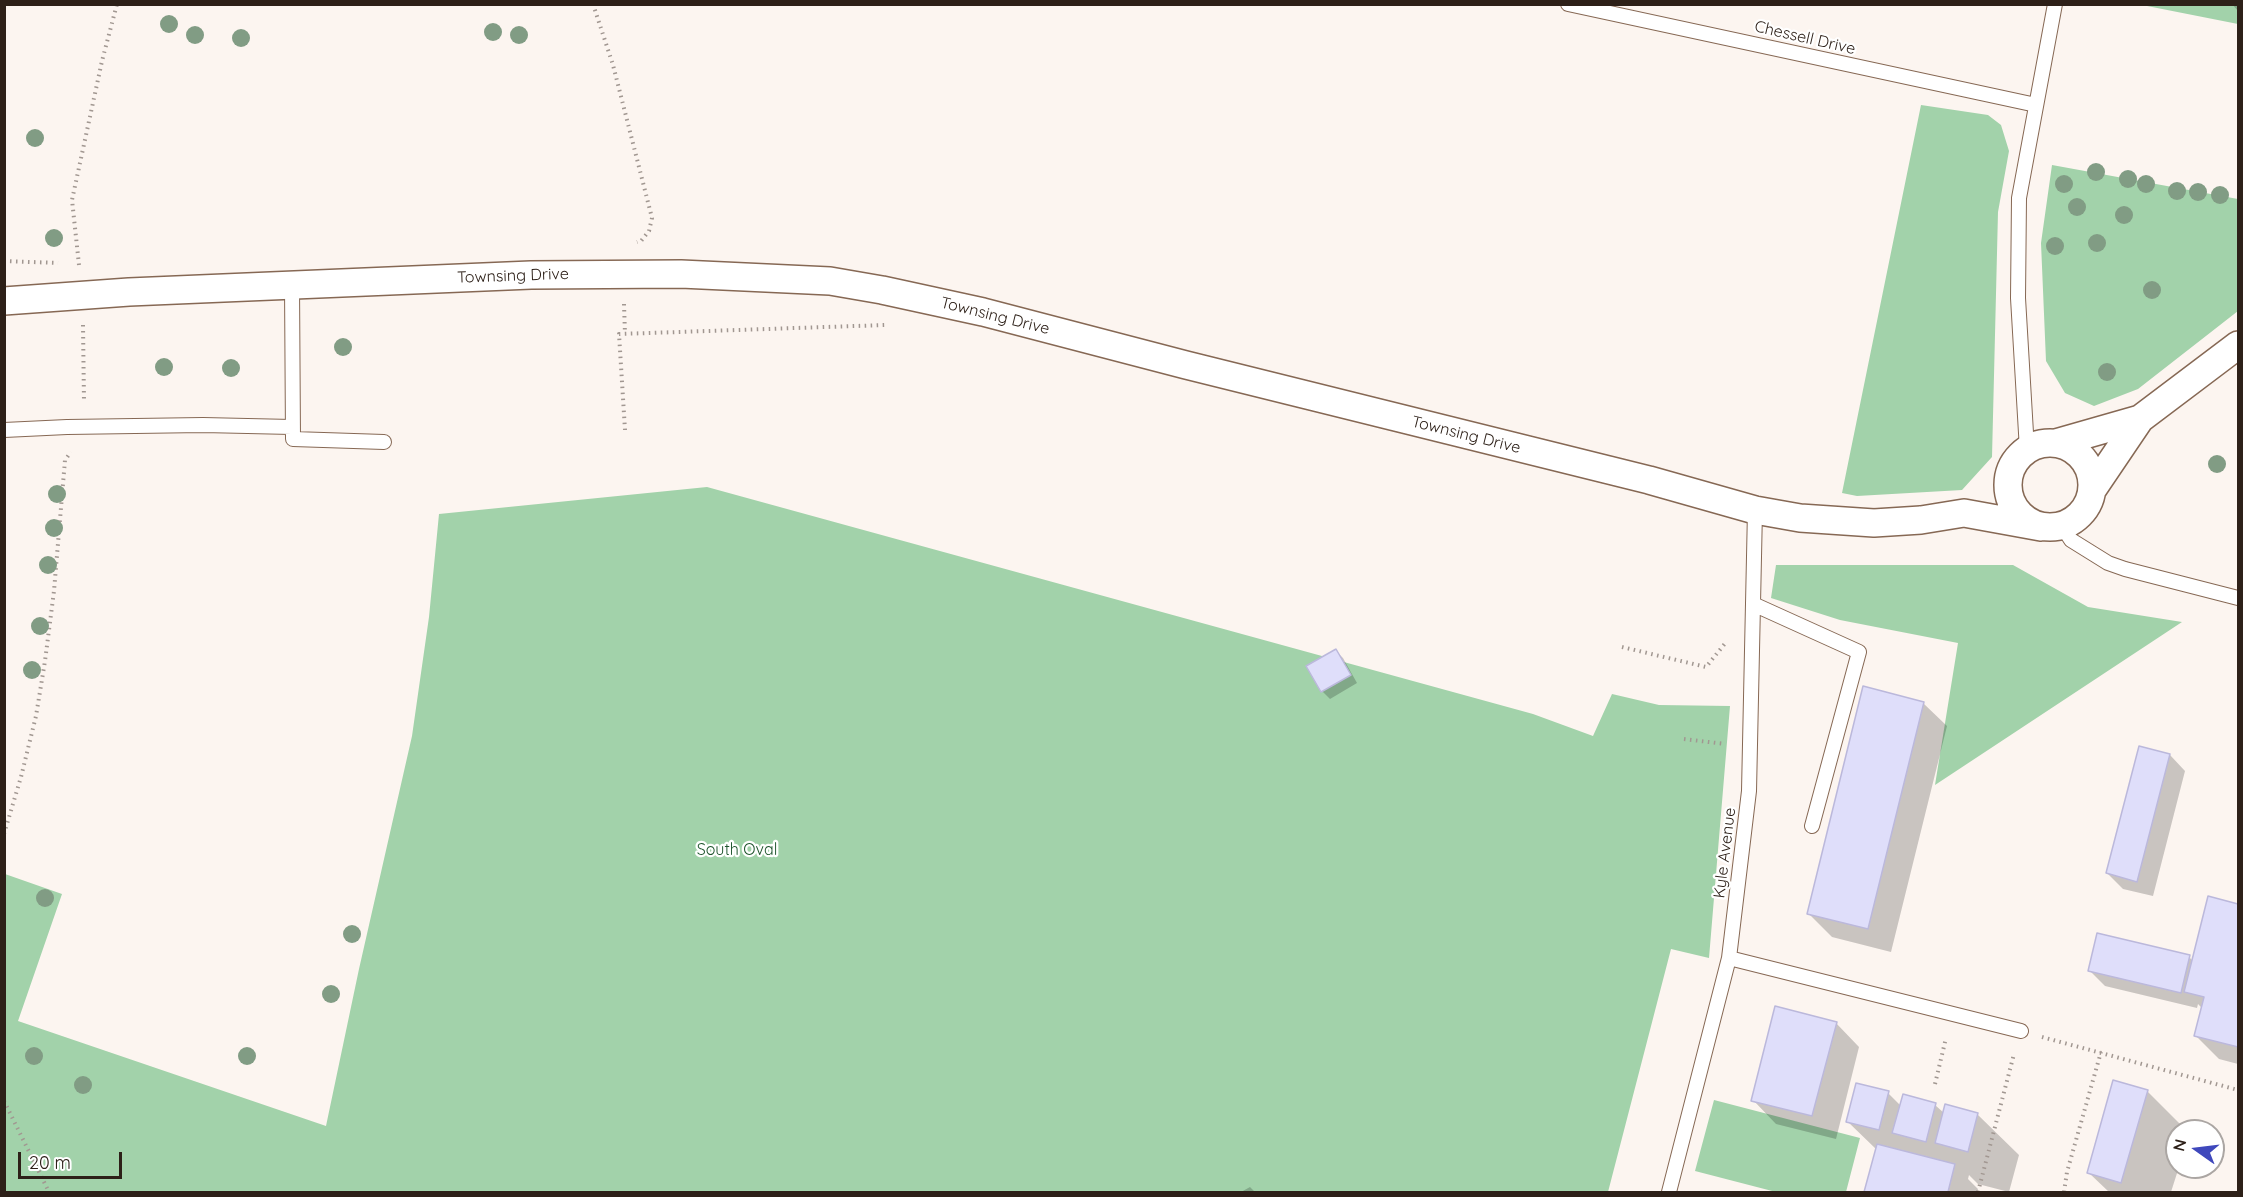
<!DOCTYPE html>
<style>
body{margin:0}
#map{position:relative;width:2243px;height:1197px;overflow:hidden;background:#fcf5f0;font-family:Quicksand,sans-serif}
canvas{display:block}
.frame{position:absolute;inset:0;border:6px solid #2d2018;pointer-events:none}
.north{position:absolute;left:2165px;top:1119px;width:60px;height:60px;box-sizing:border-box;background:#fff;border:2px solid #aba6a3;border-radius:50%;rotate:284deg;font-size:16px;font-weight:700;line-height:24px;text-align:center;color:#2d2018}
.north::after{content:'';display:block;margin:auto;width:21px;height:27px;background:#3f48bc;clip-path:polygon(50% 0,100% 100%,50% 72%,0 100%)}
.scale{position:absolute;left:18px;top:1152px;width:104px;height:27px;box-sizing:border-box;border:3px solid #2d2018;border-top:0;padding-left:8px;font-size:18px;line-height:21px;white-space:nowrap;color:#2d2018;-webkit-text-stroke:4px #fff;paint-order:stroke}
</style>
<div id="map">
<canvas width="2243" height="1197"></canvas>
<div class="frame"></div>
<div class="north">N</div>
<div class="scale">20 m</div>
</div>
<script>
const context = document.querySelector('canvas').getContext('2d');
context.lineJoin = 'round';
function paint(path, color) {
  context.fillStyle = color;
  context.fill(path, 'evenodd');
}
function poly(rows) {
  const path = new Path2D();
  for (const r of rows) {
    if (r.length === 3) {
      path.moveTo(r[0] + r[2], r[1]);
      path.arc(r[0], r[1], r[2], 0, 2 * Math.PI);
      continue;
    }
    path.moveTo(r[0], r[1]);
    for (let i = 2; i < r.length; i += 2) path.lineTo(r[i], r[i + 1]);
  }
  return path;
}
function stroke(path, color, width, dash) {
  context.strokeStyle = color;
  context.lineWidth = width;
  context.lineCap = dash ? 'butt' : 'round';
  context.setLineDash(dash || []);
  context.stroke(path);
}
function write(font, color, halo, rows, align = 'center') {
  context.font = font + ' Quicksand,sans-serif';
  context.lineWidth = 4.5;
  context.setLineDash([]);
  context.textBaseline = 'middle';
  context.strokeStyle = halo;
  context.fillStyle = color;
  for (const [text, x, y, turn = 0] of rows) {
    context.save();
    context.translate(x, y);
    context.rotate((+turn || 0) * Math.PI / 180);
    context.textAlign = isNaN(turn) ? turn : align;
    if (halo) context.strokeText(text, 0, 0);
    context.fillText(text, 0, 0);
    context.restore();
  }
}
const green = poly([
 [2142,5,2238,5,2238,24],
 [1921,105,1988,115,2001,125,2009,151,1998,212,1992,457,1962,490,1857,496,1842,493],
 [2052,165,2238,199,2238,311,2138,389,2094,406,2065,393,2046,361,2041,243],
 [707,487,1533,714,1593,736,1612,694,1659,705,1730,706,1709,958,1671,949,1608,1192,5,1192,5,874,62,894,18,1021,326,1126,359,969,412,736,429,617,439,514],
 [1776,565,2013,565,2088,607,2182,622,1935,785,1958,643,1840,620,1771,598],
 [1714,1100,1860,1138,1846,1192,1776,1192,1695,1171]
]);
const shadow = poly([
 [2232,4,2238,4,2238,11],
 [1336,651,1343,658,1357,683,1330,699,1322,691,1308,667],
 [1923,703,1947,726,1891,952,1832,937,1808,913],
 [2170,755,2185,771,2153,896,2123,889,2107,873],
 [2209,898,2238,905,2238,1064,2219,1059,2196,1036,2203,1009,2198,1004,2197,1008,2105,986,2089,970,2189,957,2193,961],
 [1836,1023,1859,1047,1836,1139,1776,1124,1753,1100],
 [2147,1091,2187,1131,2177,1131,2177,1167,2179,1167,2171,1192,2109,1192,2089,1173],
 [1888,1093,1901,1106,1935,1105,1944,1113,1977,1114,2019,1155,2009,1192,1978,1184,1969,1175,1968,1179,1978,1189,1977,1192,1866,1192,1877,1150,1847,1121],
 [1250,1187,1255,1192,1241,1192]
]);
const building = poly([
 [1336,649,1351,675,1321,692,1306,666,1336,649],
 [1863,686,1924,702,1868,929,1807,914,1863,686],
 [2139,746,2170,754,2137,882,2106,873,2139,746],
 [2208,896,2238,904,2238,1047,2194,1036,2204,997,2184,992,2208,896],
 [2097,933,2190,955,2181,993,2088,971,2097,933],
 [1775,1006,1837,1022,1812,1116,1751,1101,1775,1006],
 [2113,1080,2148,1090,2121,1183,2087,1173,2113,1080],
 [1856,1083,1889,1091,1879,1130,1846,1122,1856,1083],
 [1903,1094,1936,1103,1926,1142,1892,1133,1903,1094],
 [1945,1104,1978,1113,1968,1152,1935,1143,1945,1104],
 [1877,1144,1955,1164,1948,1192,1864,1192,1877,1144]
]);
const path = poly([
 [593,4,613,65,652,218,649,231,641,241,637,242],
 [4,261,58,263],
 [79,265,72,200,102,61,117,4],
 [624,304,625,334],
 [83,325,84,402],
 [625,430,619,334,885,325],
 [1622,647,1706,667,1727,641],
 [1684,739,1725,744],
 [4,834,21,777,36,716,45,661,54,591,65,460,71,452],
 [2042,1037,2238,1090],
 [1935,1084,1946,1038],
 [4,1101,49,1192],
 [1978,1192,2014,1054],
 [2064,1192,2067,1172,2101,1052]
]);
const service = poly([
 [1568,4,2036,105],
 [292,285,293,439,384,442],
 [4,430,67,427,203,425,292,427],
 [2027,450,2018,298,2019,198,2055,4],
 [2062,526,2071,540,2108,563,2125,569,2238,598],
 [1753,604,1859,652,1812,826],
 [1729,958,2021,1031],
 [1669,1192,1729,958,1749,791,1755,510]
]);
const minor = poly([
 [4,301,129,292,531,275,681,274,830,281,882,290,983,312,1186,365,1649,480,1755,510,1800,518,1874,523,1921,520,1964,513,2041,527],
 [2050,485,42],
 [2056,443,2140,419],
 [2092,490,2140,419,2238,345]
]);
const trees = [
 [169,24],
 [493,32],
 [195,35],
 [519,35],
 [241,38],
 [35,138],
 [2096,172],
 [2128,179],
 [2064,184],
 [2146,184],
 [2177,191],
 [2198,192],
 [2220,195],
 [2077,207],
 [2124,215],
 [54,238],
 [2097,243],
 [2055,246],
 [2152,290],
 [343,347],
 [164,367],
 [231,368],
 [2107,372],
 [2217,464],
 [57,494],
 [54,528],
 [48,565],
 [40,626],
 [32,670],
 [45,898],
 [352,934],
 [331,994],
 [34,1056],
 [247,1056],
 [83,1085]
];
const streetNames = [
 ["Chessell Drive",1805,38,13],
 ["Townsing Drive",513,276,-2],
 ["Townsing Drive",995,316,14],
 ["Townsing Drive",1466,435,14],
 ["Kyle Avenue",1725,853,-83]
];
const parkNames = [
 ["South Oval",737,850]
];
paint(green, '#a2d2aa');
paint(shadow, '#0003');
paint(building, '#dfdefa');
stroke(building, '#bbb8db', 1.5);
stroke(service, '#866854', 16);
stroke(minor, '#866854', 30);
stroke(path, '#a19791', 4, [1.5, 4.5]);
stroke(service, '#fff', 14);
stroke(minor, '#fff', 27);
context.fillStyle = '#819c84';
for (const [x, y] of trees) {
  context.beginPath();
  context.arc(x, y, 9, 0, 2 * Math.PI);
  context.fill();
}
write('16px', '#2d2018', '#fff', streetNames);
write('16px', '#1d542c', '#fff', parkNames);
</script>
